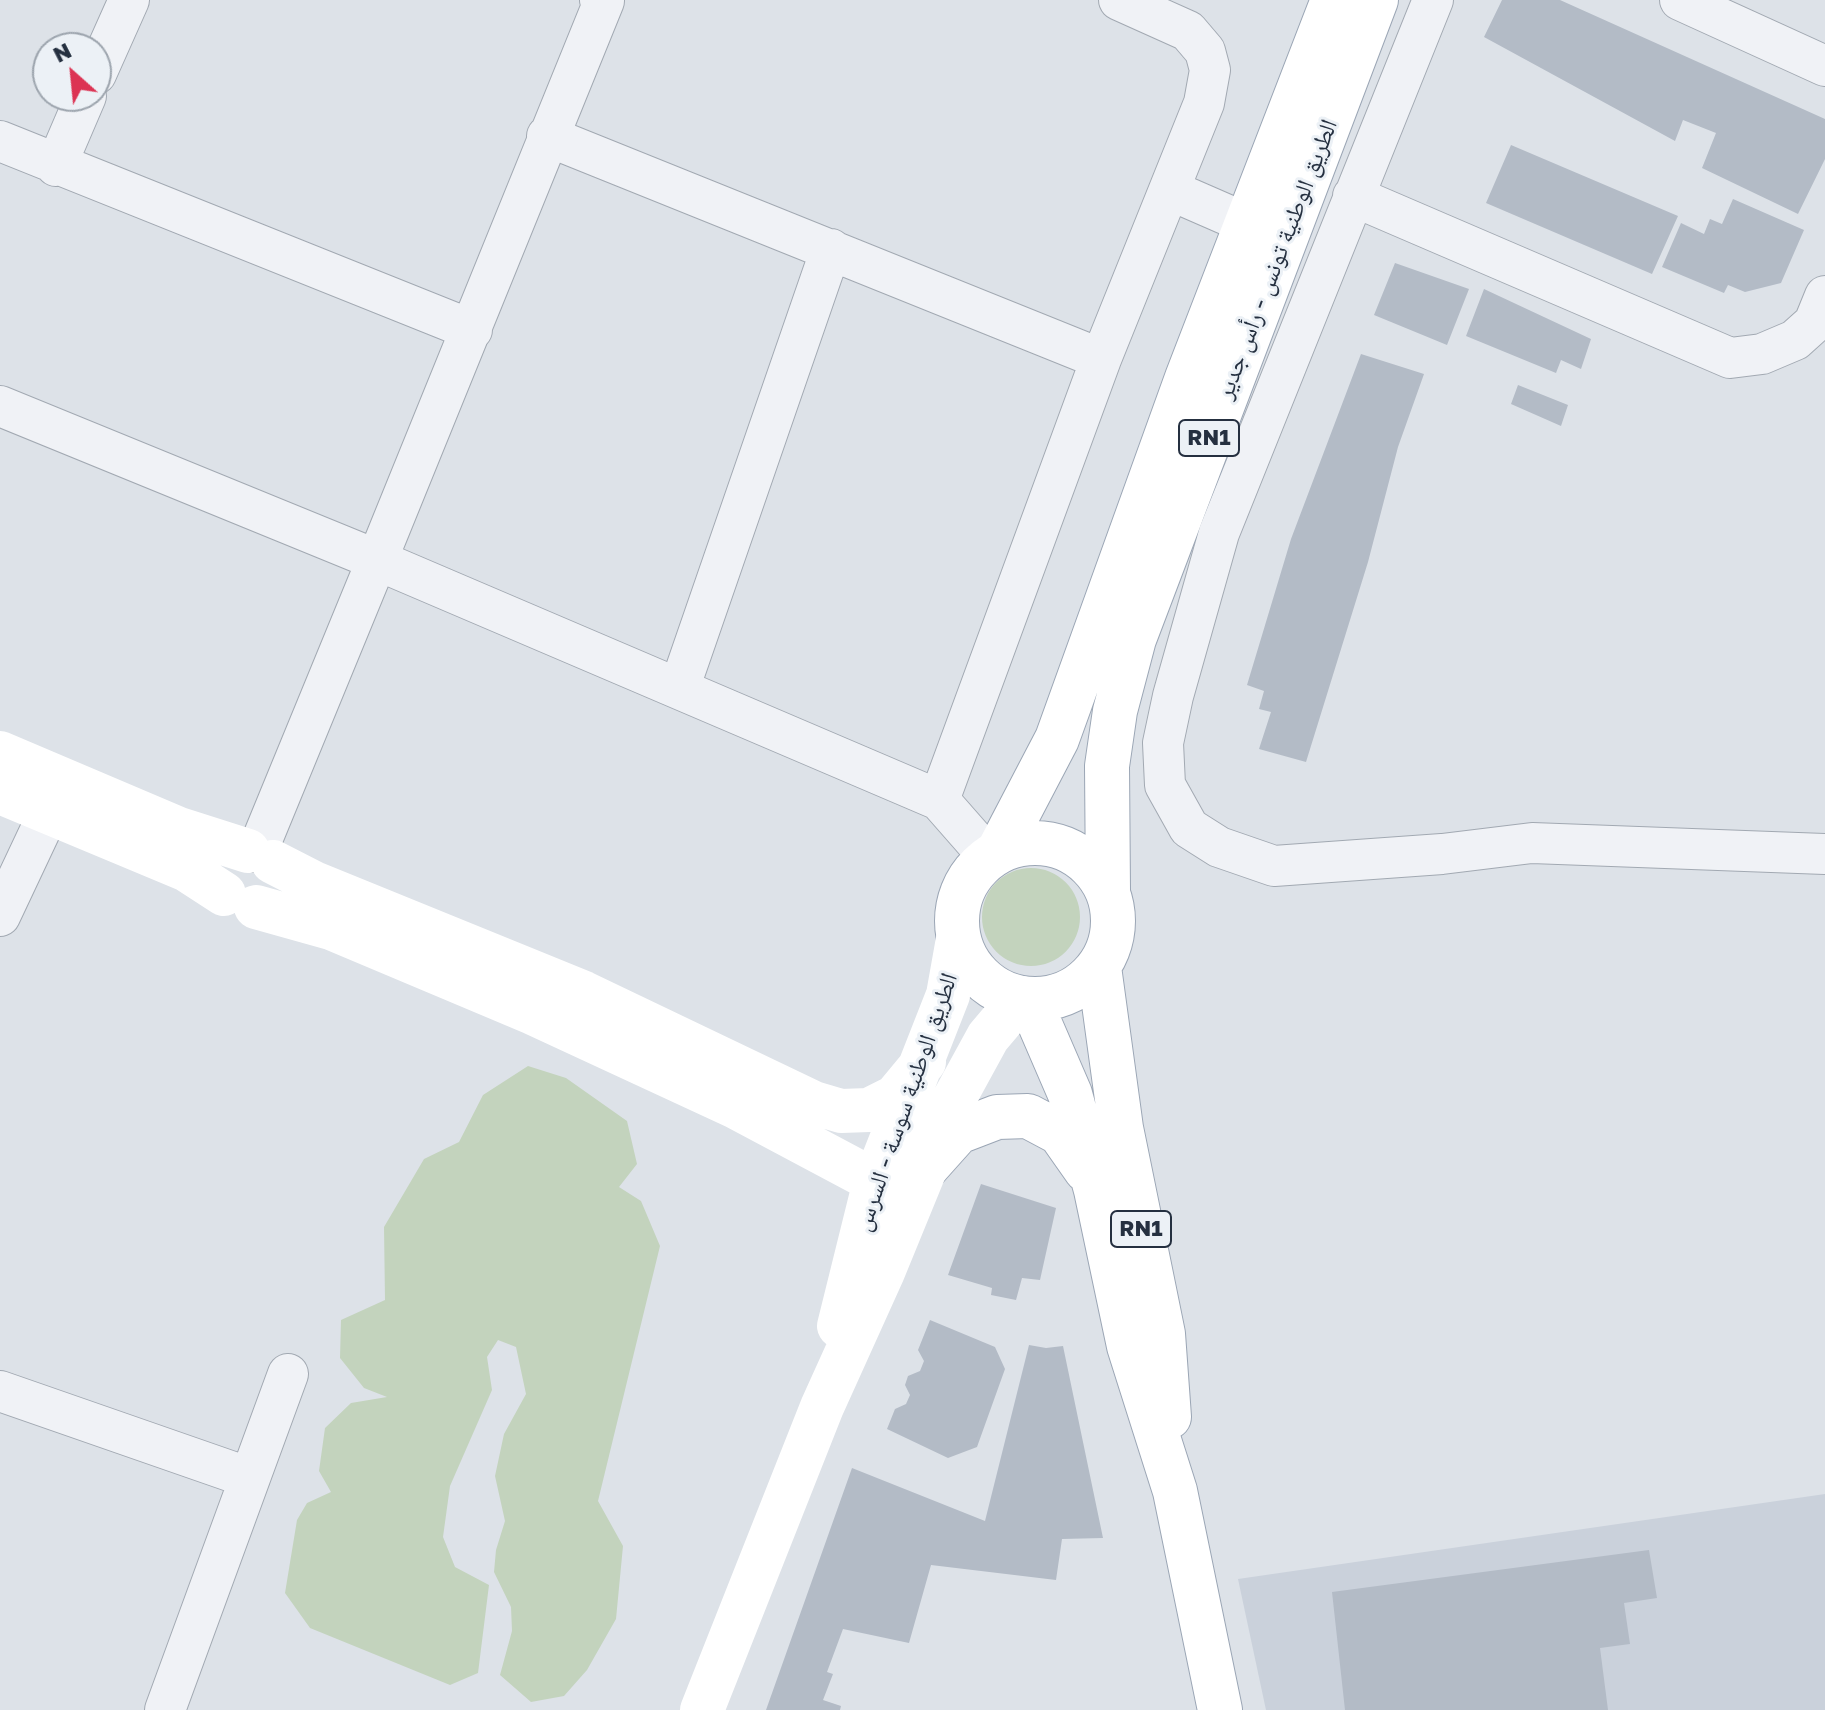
<!DOCTYPE html>
<meta charset="utf-8">
<style>
body{margin:0}
#map{position:relative;width:1825px;height:1710px;overflow:hidden;background:#dde2e8;font-family:"Golos Text",sans-serif}
canvas{display:block}
.north{position:absolute;left:32px;top:32px;width:80px;height:80px;box-sizing:border-box;background:#ecf1f6;border:2px solid #9ca4ad;border-radius:50%;rotate:333deg;font-size:22px;font-weight:700;line-height:32px;text-align:center;color:#253040}
.north::after{content:'';display:block;margin:auto;width:28px;height:36px;background:#dc3353;clip-path:polygon(50% 0,100% 100%,50% 72%,0 100%)}
</style>
<div id="map">
<canvas width="1825" height="1710"></canvas>
<div class="north">N</div>
</div>
<script>
const context = document.querySelector('canvas').getContext('2d');
context.lineJoin = 'round';
function paint(path, color) {
  context.fillStyle = color;
  context.fill(path, 'evenodd');
}
function poly(rows) {
  const path = new Path2D();
  for (const r of rows) {
    if (r.length === 3) {
      path.moveTo(r[0] + r[2], r[1]);
      path.arc(r[0], r[1], r[2], 0, 2 * Math.PI);
      continue;
    }
    path.moveTo(r[0], r[1]);
    for (let i = 2; i < r.length; i += 2) path.lineTo(r[i], r[i + 1]);
  }
  return path;
}
function stroke(path, color, width, dash) {
  context.strokeStyle = color;
  context.lineWidth = width;
  context.lineCap = dash ? 'butt' : 'round';
  context.setLineDash(dash || []);
  context.stroke(path);
}
function write(font, color, halo, rows, align = 'center') {
  context.font = font + ' "Golos Text","Noto Naskh Arabic",sans-serif';
  context.lineWidth = 6;
  context.setLineDash([]);
  context.textBaseline = 'middle';
  context.strokeStyle = halo;
  context.fillStyle = color;
  for (const [text, x, y, turn = 0] of rows) {
    context.save();
    context.translate(x, y);
    context.rotate((+turn || 0) * Math.PI / 180);
    context.textAlign = isNaN(turn) ? turn : align;
    if (halo) context.strokeText(text, 0, 0);
    context.fillText(text, 0, 0);
    context.restore();
  }
}
const built = poly([
 [1825,1494,1825,1710,1266,1710,1238,1579]
]);
const green = poly([
 [1031,917,49],
 [528,1066,566,1078,627,1121,637,1164,619,1187,641,1201,660,1246,598,1501,623,1546,616,1619,587,1670,564,1696,531,1702,500,1675,512,1631,511,1607,494,1572,496,1550,505,1521,495,1476,504,1434,526,1394,516,1347,498,1340,487,1357,492,1390,450,1486,443,1537,455,1567,489,1585,478,1673,450,1685,310,1628,285,1593,297,1520,307,1503,331,1492,319,1471,325,1428,351,1403,387,1397,364,1388,340,1358,341,1320,385,1300,384,1227,424,1159,459,1142,483,1095]
]);
const building = poly([
 [1502,0,1560,0,1825,119,1825,159,1798,214,1702,168,1716,133,1683,120,1675,141,1484,37],
 [1511,145,1678,216,1652,274,1486,203],
 [1733,199,1804,230,1781,283,1745,292,1728,285,1724,293,1662,267,1681,223,1704,234,1710,219,1722,224],
 [1395,263,1469,289,1447,345,1374,315],
 [1484,289,1591,339,1581,369,1561,360,1556,373,1466,336],
 [1361,354,1424,374,1398,447,1368,562,1306,762,1259,749,1271,712,1259,709,1264,691,1247,685,1291,539],
 [1518,385,1568,405,1561,426,1511,404],
 [981,1184,1056,1208,1040,1280,1022,1278,1016,1300,991,1295,992,1288,948,1275],
 [930,1320,995,1347,1005,1369,977,1447,948,1458,887,1429,895,1409,906,1404,910,1395,905,1385,908,1376,920,1371,924,1361,918,1350],
 [1029,1345,1046,1348,1063,1346,1103,1538,1062,1539,1056,1580,931,1565,909,1643,843,1629,827,1672,833,1674,823,1700,841,1706,840,1710,766,1710,852,1468,985,1521],
 [1649,1550,1657,1598,1624,1603,1630,1644,1600,1648,1608,1710,1345,1710,1332,1592]
]);
const street = poly([
 [1433,0,1219,533,1173,696,1163,743,1165,785,1189,828,1219,847,1274,866,1442,854,1532,843,1825,854],
 [1680,0,1825,66],
 [96,74,129,0],
 [547,136,1101,359],
 [0,141,472,330],
 [56,166,86,96],
 [1170,190,1248,224],
 [1353,196,1730,358,1762,354,1795,340,1814,323,1825,296],
 [0,406,377,560,604,1,600,0],
 [679,689,831,249],
 [939,800,1101,359,1204,103,1210,70,1205,51,1188,31,1119,0],
 [257,852,377,560,939,800,989,857],
 [0,916,49,812],
 [0,1391,250,1478],
 [165,1710,288,1374]
]);
const secondary = poly([
 [0,753,179,829,248,851],
 [0,792,187,870,224,894],
 [273,862,316,884,584,993,814,1103,841,1111,869,1110,895,1097,924,1062],
 [256,907,331,928,533,1013,736,1107,875,1181,894,1184,909,1182,924,1170],
 [839,1326,875,1181,948,995,958,939],
 [702,1710,822,1407,883,1272,953,1101,988,1037,1021,998]
]);
const primary = poly([
 [1035,921,78],
 [998,852,1057,739,1187,378,1333,0],
 [1108,891,1107,766,1115,711,1134,639,1376,0],
 [1099,967,1121,1128,1163,1334,1169,1417],
 [1029,999,1070,1094,1096,1190,1129,1346,1175,1491,1220,1710],
 [924,1170,958,1132,997,1117,1028,1116,1060,1133,1086,1170]
]);
const shields = [
 [1209,438,60],
 [1141,1229,60]
];
const shieldNames = [
 ["RN1",1209,438],
 ["RN1",1141,1229]
];
const streetNames = [
 ["الطريق الوطنية تونس - رأس جدير",1277,259,-69],
 ["الطريق الوطنية سوسة - السرس",906,1102,-71]
];
paint(built, '#cad1db');
paint(green, '#c3d3bd');
paint(building, '#b3bbc6');
stroke(street, '#a2a9b2', 42);
stroke(primary, '#9ba6b5', 46);
stroke(street, '#f0f2f6', 40);
stroke(secondary, '#fff', 44);
stroke(primary, '#fff', 44);
for (const [x, y, w] of shields) {
  const box = new Path2D();
  box.roundRect(x - w / 2, y - 18, w, 36, 6);
  context.fillStyle = '#ecf1f6';
  context.fill(box);
  stroke(box, '#253040', 2);
}
write('bold 22px', '#253040', null, shieldNames);
write('24px', '#253040', '#ecf1f6', streetNames);
</script>
